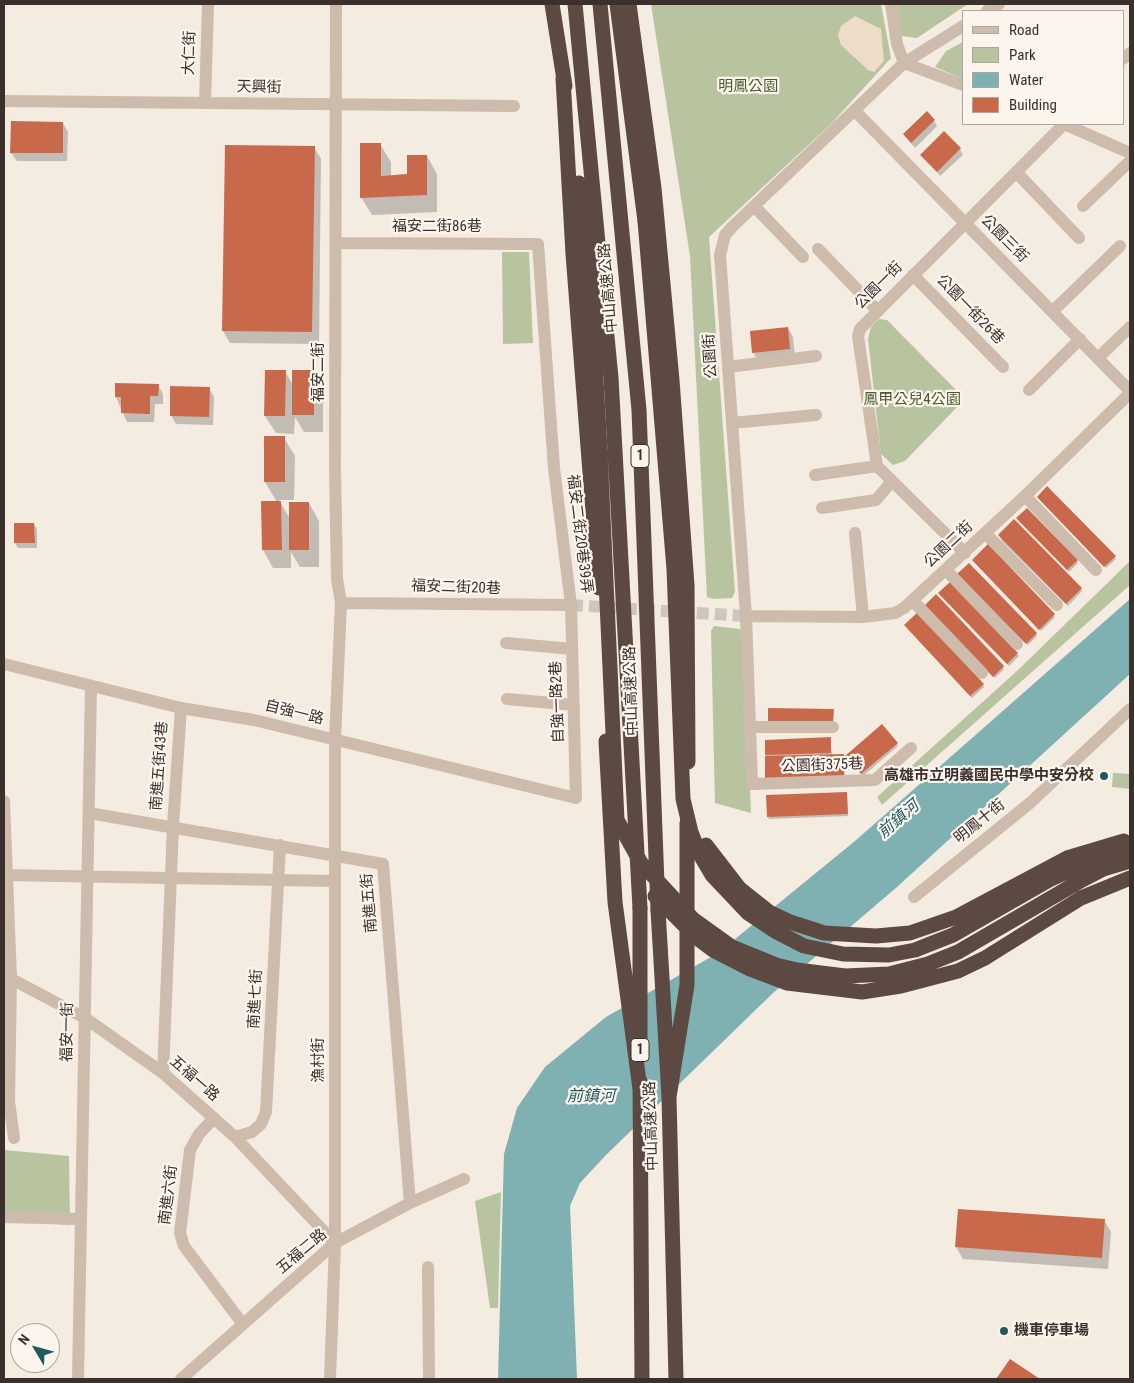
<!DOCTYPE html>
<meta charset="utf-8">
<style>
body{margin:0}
#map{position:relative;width:1134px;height:1383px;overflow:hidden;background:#f4ebe1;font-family:"Roboto Condensed",sans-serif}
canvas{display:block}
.frame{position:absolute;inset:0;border:5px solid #3b302b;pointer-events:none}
.legend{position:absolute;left:962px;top:10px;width:162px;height:115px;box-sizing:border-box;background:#fbf5ee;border:1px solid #aea6a0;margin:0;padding:6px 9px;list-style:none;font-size:15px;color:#3b302b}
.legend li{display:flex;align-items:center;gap:10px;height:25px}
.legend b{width:25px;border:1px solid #aea6a0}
.north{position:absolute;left:10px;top:1323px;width:50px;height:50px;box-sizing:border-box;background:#fbf5ee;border:1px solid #aea6a0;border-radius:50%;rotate:307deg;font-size:14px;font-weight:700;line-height:20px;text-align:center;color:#3b302b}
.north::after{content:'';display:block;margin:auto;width:18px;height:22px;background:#1f5a5e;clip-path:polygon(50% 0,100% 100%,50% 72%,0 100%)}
</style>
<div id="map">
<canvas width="1134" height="1383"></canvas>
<div class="frame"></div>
<ul class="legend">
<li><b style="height:6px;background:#cdbbac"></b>Road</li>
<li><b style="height:14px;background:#b8c4a0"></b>Park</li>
<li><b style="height:14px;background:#7fb0b2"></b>Water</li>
<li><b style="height:14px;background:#c8694b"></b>Building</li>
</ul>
<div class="north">N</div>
</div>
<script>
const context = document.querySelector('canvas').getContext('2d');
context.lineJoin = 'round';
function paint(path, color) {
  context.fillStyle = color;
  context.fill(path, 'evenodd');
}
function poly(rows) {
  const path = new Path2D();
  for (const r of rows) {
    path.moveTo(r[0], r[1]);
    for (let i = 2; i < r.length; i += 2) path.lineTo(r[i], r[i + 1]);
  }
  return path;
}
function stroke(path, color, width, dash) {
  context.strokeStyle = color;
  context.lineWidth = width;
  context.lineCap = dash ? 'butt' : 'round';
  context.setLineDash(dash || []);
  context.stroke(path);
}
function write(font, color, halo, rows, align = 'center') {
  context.font = font + ' "Roboto Condensed","Noto Sans TC",sans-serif';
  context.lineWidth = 4.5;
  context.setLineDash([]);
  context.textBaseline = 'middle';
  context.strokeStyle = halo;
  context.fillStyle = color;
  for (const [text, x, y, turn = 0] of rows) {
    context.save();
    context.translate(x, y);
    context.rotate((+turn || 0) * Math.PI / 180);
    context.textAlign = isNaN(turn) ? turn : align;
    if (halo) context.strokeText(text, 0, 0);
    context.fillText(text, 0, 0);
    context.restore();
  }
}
const green = poly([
 [651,4,881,4,891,58,831,124,709,237,735,592,732,598,713,599,707,597,690,256],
 [897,4,968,4,917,38,901,36],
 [963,42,963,79,935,67,946,51],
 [502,252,529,252,533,343,503,344],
 [879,319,887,320,959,393,959,405,905,461,893,465,881,454,868,339,871,327],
 [1130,561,1130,585,882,805,877,797,1017,671],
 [714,626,740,629,743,634,751,813,715,803,711,631],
 [1113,773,1130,774,1130,789,1112,787],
 [4,1150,69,1156,70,1225,4,1220],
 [501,1192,498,1308,490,1308,475,1201]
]);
const plaza = poly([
 [855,16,881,29,884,61,874,72,868,70,841,45,838,35,841,26]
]);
const water = poly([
 [1130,599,1130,674,897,887,774,992,605,1156,580,1183,570,1206,577,1379,498,1379,504,1154,517,1108,545,1067,606,1017,718,953,855,841]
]);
const shadow = poly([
 [934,121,937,126,915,148,904,134],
 [63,123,68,132,67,161,17,161,11,153],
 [380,144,391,162,391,177,408,176,427,156,437,174,437,212,372,215,361,197],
 [314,147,321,159,319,344,230,343,223,331],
 [960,149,963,155,940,176,922,155],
 [788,328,793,337,795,357,758,361,753,352],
 [285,371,293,385,313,371,323,389,323,432,304,432,295,417,294,434,276,433,265,416],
 [158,385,163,394,163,404,155,404,154,422,127,422,116,397],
 [209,388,214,397,213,425,176,424,171,415],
 [284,438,295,456,294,500,279,500,290,519,309,503,319,521,319,567,300,567,291,552,291,568,273,568,263,550,262,502,277,502,265,482],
 [1039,499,1115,557,1116,559,1106,568],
 [1019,520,1077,561,1078,563,1069,572],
 [1014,521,1081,589,1082,591,1068,606,1002,541,999,535],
 [34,524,37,529,37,548,18,548,15,543],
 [988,546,1054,615,1055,617,1041,631,975,562],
 [960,576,1036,634,1037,636,1028,645],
 [950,584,1017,654,1019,656,1009,666,941,595],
 [927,607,1003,667,1004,669,995,678],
 [907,627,983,684,984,687,972,698],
 [830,739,832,755,843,755,844,757,845,779,766,778,766,741],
 [897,744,898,746,863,776,848,758],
 [846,793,848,816,769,819,768,817],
 [1104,1220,1111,1232,1108,1269,963,1259,956,1247]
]);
const building = poly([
 [927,111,935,120,911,143,903,134],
 [11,121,63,122,63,153,10,153],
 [944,131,961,148,937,172,920,155],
 [360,143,381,143,381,176,407,174,407,155,427,155,427,195,360,198],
 [225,145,315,146,312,332,222,331],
 [788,327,790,349,752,353,750,331],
 [265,370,286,370,285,416,264,416],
 [292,370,314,370,314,415,292,415],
 [115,383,159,384,158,396,150,396,150,414,121,413,121,397,115,397],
 [170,386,210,387,209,417,170,416],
 [264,436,285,436,285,482,264,482],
 [1047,486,1116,556,1104,567,1037,497],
 [261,501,281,501,282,550,262,550],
 [289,502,309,502,309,550,289,550],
 [1027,508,1078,560,1067,570,1016,518],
 [1014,519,1082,588,1066,604,998,535],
 [14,523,34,523,35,543,14,543],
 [988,544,1055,614,1039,630,972,560],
 [969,563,1037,633,1026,644,957,574],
 [950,582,1018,653,1007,664,938,593],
 [936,594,1004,666,993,677,925,605],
 [918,612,984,684,970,696,904,625],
 [768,708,834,709,833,724,768,723],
 [882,724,898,743,861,774,845,756],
 [831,737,831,753,765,755,765,740],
 [844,754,844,777,765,779,765,756],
 [847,792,848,814,767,817,766,795],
 [958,1209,1105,1219,1102,1258,955,1247],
 [1010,1359,1040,1379,996,1379]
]);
const minorTunnel = poly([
 [571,605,746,616]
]);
const minor = poly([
 [891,4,897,44,904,63,732,227,725,235,720,255,746,616,752,784,875,780,911,748],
 [987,11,999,4],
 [1123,59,1130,53],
 [904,63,963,26],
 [904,63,963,85],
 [4,101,514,106],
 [205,103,208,4],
 [855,111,1130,391],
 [1016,172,1079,238],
 [754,206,803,257],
 [1083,206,1130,161],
 [818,249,877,310],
 [913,275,1003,367],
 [1053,311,1120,246],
 [1098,358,1130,327],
 [728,367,816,356],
 [1029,390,1080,339],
 [732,423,816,415],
 [815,475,877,466],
 [1025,496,1096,570],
 [822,508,876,500,892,481],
 [855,533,863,617],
 [985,533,1057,605],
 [965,553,877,466,858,336,860,329,1064,124,1130,153],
 [946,570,1017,644],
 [913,601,982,673],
 [341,603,571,605],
 [746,616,863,617,895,613,904,608,1025,496,1130,393],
 [506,643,572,649],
 [4,664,181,708,254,720,576,798,571,605,554,468,538,244,336,243],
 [507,699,574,705],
 [750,727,833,727],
 [4,801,11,978,9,1101,14,1138],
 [89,813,383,864,410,1203],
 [4,875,335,881],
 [914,897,1030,803,1130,709],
 [4,975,85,1018,163,1073,235,1137,335,1243],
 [163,1073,173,826,181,708],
 [214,1118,199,1134,190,1150,180,1233,184,1246,242,1323],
 [235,1137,252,1132,261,1124,266,1112,280,845],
 [4,1217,81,1219],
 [428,1267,429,1379],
 [78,1379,91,686],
 [181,1379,335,1243,410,1203,464,1179],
 [330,1379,335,1243,335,740,341,603,337,579,335,468,336,4]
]);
const highway = poly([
 [552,4,565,86],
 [617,4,645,221],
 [629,4,654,188,672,380,687,585,688,762],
 [563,78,573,254,599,588],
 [579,183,592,308,600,451],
 [606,741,615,902,640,1089],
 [658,910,669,1097,676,1379],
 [640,1040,640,908],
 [640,1081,642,1379],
 [669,1097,687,985,687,823]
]);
const highwayBridge = poly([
 [575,4,611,378,640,908],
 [600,4,639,410,658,910],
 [645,221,674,569,683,799,691,832,699,853,712,875,748,913,775,931,804,946,843,954,889,955,915,950,953,935,1049,880,1091,861,1130,850],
 [600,451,617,820,641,863,693,919,732,947,776,965,797,970,845,976,889,974,928,964,958,952,1082,880,1103,869,1130,861],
 [706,845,740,889,769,912,790,922,824,933,876,936,910,933,956,917,1067,858,1124,841],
 [655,896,697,938,713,950,750,969,787,983,862,992,901,986,958,971,985,958,1081,898,1130,878]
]);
const markers = [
 [1104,776,5,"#1f5a5e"],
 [1004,1331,5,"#1f5a5e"]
];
const shields = [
 [640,456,18],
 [640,1050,18]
];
const shieldNames = [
 ["1",640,456],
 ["1",640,1050]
];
const streetNames = [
 ["大仁街",190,53,-88],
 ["天興街",259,88,1],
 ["福安二街86巷",437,227],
 ["公園三街",1004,239,45],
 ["公園一街",879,286,-45],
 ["中山高速公路",609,288,-95],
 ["公園一街26巷",970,310,46],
 ["公園街",711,356,-94],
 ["福安二街",319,372,-90],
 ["福安二街20巷39弄",579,534,83],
 ["公園二街",949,545,-43],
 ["福安二街20巷",456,588,2],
 ["中山高速公路",632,691,-92],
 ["自強一路2巷",558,702,-92],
 ["自強一路",294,713,14],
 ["南進五街43巷",160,766,-86],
 ["公園街375巷",822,766,-2],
 ["明鳳十街",980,822,-39],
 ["南進五街",370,903,-95],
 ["南進七街",256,999,-87],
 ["福安一街",68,1032,-89],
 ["漁村街",319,1060,-90],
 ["五福一路",194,1079,41],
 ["中山高速公路",652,1126,-92],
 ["南進六街",169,1195,-83],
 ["五福二路",302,1252,-40]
];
const parkNames = [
 ["明鳳公園",748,87],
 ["鳳甲公兒4公園",912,400]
];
const poiNames = [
 ["高雄市立明義國民中學中安分校",1094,776],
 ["機車停車場",1014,1331,"left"]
];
const waterNames = [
 ["前鎮河",899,820,-41],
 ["前鎮河",591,1097]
];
paint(green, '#b8c4a0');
paint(plaza, '#ecdcc8');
paint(water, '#7fb0b2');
paint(shadow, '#0003');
paint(building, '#c8694b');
stroke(minorTunnel, '#cfc6bd', 12, [12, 6]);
stroke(minor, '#cdbbac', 12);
stroke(highway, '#5c4a42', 15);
stroke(highwayBridge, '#5c4a42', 15);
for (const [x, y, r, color] of markers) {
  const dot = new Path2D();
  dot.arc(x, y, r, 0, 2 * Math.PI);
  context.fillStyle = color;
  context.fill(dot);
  stroke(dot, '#fbf5ee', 2);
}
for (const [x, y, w] of shields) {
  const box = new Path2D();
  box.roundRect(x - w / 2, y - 11.5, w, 23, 4);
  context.fillStyle = '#fbf5ee';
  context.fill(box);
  stroke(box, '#3b302b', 1);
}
write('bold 14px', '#3b302b', null, shieldNames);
write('15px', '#3b302b', '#fbf5ee', streetNames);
write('15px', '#4a5a2e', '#fbf5ee', parkNames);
write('bold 15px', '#3b302b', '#fbf5ee', poiNames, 'right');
write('italic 16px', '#1f5a5e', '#fbf5ee', waterNames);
</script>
